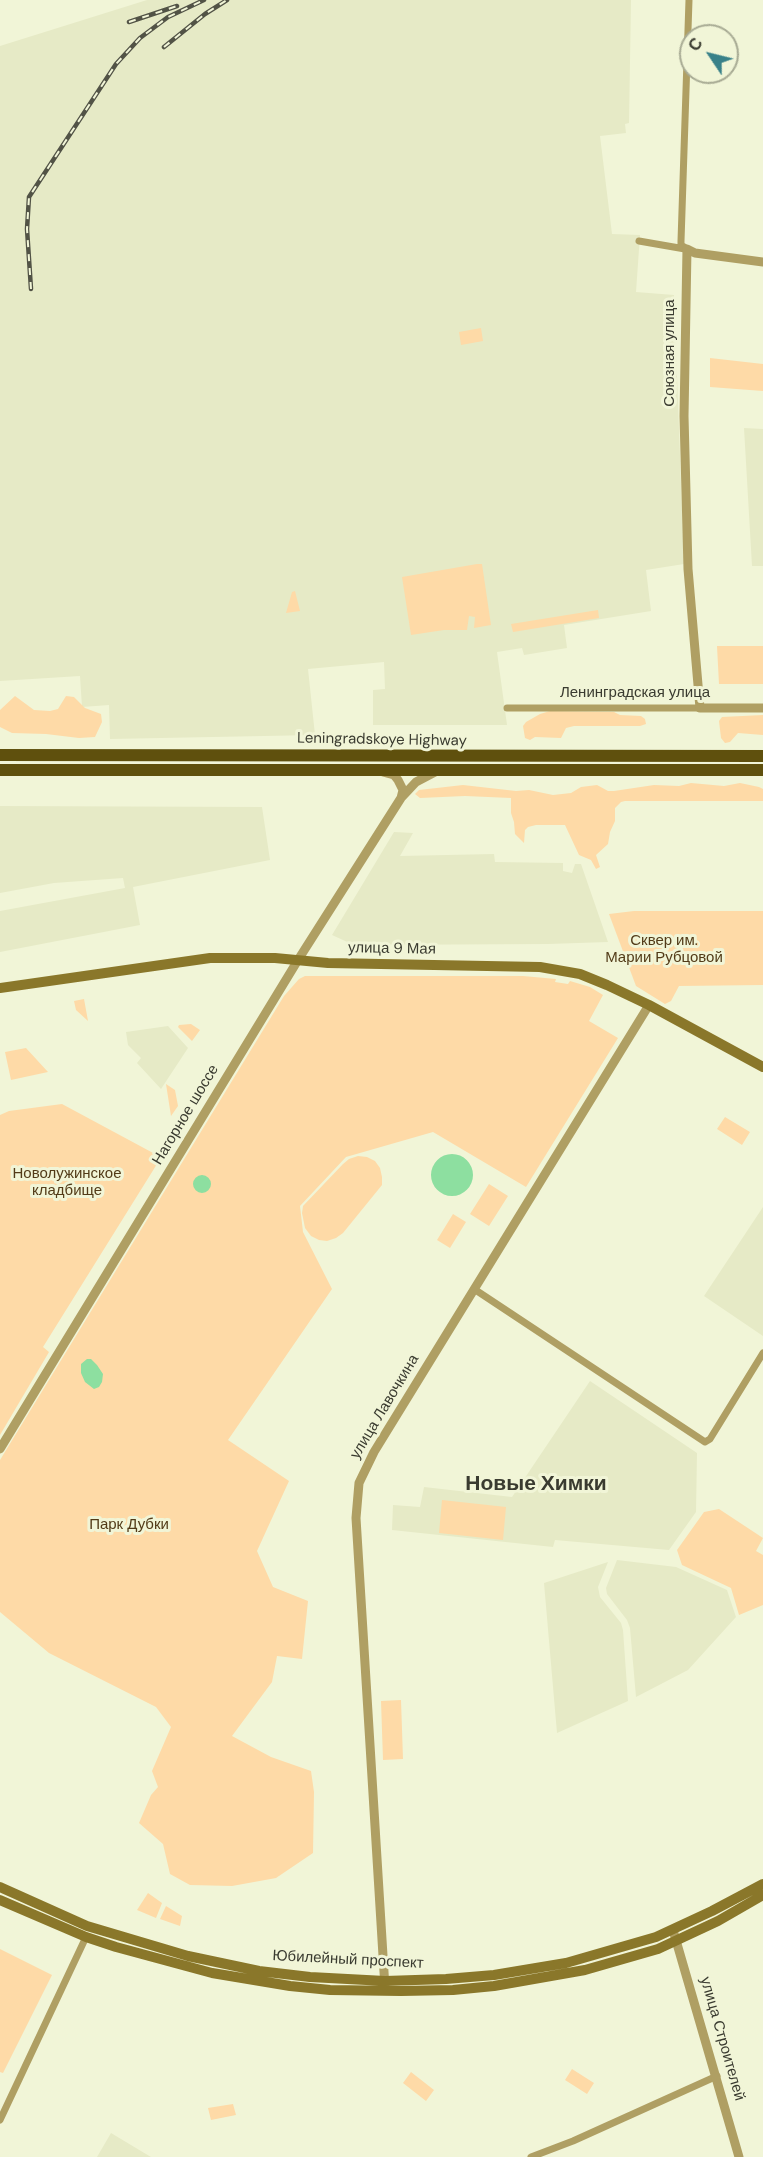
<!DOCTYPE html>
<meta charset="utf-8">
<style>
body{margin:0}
#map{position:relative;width:763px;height:2157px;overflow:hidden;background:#f1f5d7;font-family:"DM Sans",sans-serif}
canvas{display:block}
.north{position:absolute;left:679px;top:24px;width:60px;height:60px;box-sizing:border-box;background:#f1f5d7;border:2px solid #a8ab94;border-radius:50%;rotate:305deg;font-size:16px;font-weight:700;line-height:24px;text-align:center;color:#3a3b30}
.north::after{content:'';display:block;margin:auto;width:21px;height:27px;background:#398189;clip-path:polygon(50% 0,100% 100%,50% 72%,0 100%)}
</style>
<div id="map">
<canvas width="763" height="2157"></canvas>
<div class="north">С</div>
</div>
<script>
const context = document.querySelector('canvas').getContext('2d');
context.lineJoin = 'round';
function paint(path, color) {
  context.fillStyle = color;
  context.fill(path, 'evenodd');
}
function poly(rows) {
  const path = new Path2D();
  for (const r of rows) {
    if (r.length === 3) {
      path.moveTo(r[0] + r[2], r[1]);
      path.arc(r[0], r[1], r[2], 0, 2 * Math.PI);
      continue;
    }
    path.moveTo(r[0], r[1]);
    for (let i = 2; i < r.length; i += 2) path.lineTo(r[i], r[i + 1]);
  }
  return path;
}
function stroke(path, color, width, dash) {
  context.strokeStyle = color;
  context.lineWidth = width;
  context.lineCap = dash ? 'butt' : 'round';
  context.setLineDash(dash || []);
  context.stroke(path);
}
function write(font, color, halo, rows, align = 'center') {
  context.font = font + ' "DM Sans",sans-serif';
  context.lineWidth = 6;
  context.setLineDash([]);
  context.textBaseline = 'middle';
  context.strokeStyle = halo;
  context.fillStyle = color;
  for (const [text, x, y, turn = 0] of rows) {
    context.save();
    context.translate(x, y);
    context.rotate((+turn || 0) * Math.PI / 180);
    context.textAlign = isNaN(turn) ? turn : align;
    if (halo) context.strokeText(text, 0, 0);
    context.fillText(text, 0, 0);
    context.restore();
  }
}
const built = poly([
 [147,0,631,0,629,123,625,124,626,133,600,136,612,234,640,235,636,292,674,295,684,564,646,570,651,611,564,625,567,648,524,655,522,648,497,652,507,725,373,725,373,690,385,689,384,662,308,669,315,735,110,739,109,705,82,707,80,676,0,681,0,46],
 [744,428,763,429,763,566,752,566],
 [0,806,262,807,270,860,133,887,140,925,0,952,0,911,125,888,123,878,54,883,0,893],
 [394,832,413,833,400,856,494,854,495,862,563,863,563,871,572,873,575,864,581,864,608,942,548,944,354,945,332,935],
 [168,1026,188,1048,161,1089,137,1063,141,1058,128,1045,126,1032],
 [763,1207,763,1336,704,1296],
 [590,1381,697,1453,696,1512,669,1550,555,1540,553,1547,392,1530,393,1505,420,1507,424,1487,512,1497],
 [617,1560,676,1567,727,1590,736,1617,688,1670,636,1697,630,1628,627,1620,607,1594,606,1588],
 [608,1562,598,1587,600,1597,621,1623,623,1630,628,1701,557,1733,544,1583],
 [111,2133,151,2157,97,2157]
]);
const green = poly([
 [481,328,483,341,461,345,459,332],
 [710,358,763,364,763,391,710,387],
 [477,564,482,564,491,625,474,628,475,617,469,616,467,630,444,630,411,635,402,577],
 [295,591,300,611,286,613,292,592],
 [598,610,599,618,513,632,511,624],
 [717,646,763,646,763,684,719,684],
 [15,696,34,710,50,711,58,709,66,696,74,697,85,708,101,714,102,722,95,737,79,738,46,734,12,733,0,727,0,710],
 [550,711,614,712,620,715,641,716,645,719,646,724,640,726,574,726,566,728,561,738,535,737,530,740,525,738,523,726,526,722,540,714],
 [763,715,763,735,738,733,730,742,725,743,721,738,719,721,722,717],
 [691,783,724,786,740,783,759,787,763,789,763,801,625,801,621,802,615,808,615,821,610,832,608,844,596,855,600,867,596,869,591,860,579,855,565,825,536,825,528,827,525,830,524,843,515,834,514,822,511,813,511,798,465,796,420,798,415,794,419,790,463,785,516,791,529,790,553,795,571,793,581,787,597,785,608,791,614,791,654,785,679,786],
 [634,911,763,911,763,985,679,986,671,1001,665,1004,636,986,609,914],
 [305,976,523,976,556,979,555,982,568,984,570,981,590,987,603,995,589,1021,618,1038,526,1187,433,1132,346,1157,300,1206,303,1232,332,1289,228,1440,289,1481,257,1551,273,1587,308,1601,302,1659,277,1656,272,1682,232,1736,271,1757,311,1771,314,1792,313,1853,276,1878,232,1886,190,1885,170,1874,163,1844,139,1823,151,1795,158,1787,152,1771,171,1727,156,1707,49,1653,0,1612,0,1460,284,996,299,979],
 [84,999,88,1021,76,1010,74,1001],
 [191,1024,200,1030,192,1041,178,1027,179,1025],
 [26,1048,48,1072,11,1080,5,1052],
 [166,1084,175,1090,178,1106,171,1116],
 [62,1104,155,1154,157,1164,43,1347,49,1352,0,1435,0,1115,9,1111],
 [725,1117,750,1132,742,1145,717,1129],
 [358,1156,367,1157,375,1161,380,1168,382,1177,382,1185,343,1233,336,1238,327,1241,319,1240,311,1236,305,1228,302,1213,303,1206,343,1164,349,1159],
 [489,1184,508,1196,489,1226,470,1214],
 [453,1214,466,1222,450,1248,437,1240],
 [442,1500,506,1507,503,1540,439,1533],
 [719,1509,763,1538,756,1551,763,1555,763,1605,739,1615,731,1588,682,1565,677,1550,704,1512],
 [401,1700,403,1759,383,1760,381,1701],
 [148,1893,162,1903,156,1918,137,1910],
 [166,1906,182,1916,180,1926,160,1919],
 [0,1949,52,1975,3,2073,0,2072],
 [572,2069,594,2083,587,2094,565,2080],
 [411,2072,434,2090,426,2101,403,2083],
 [233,2104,236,2115,211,2120,208,2108]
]);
const water = poly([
 [452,1175,21],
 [202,1184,9],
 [87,1359,91,1359,97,1365,103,1374,102,1382,99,1387,94,1389,85,1382,81,1373,81,1364]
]);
const minor = poly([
 [639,241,685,249],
 [687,249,681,245,681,241,689,0],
 [507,708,700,708],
 [474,1289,705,1442,710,1439,763,1353],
 [0,2120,86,1937],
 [531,2157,573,2141,717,2076]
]);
const tertiary = poly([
 [763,262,695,253,687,249,684,416,688,569,700,708,763,708],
 [383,772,394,775,398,780,403,790,401,798],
 [0,1449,298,960,401,798,416,782,435,772],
 [673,1930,739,2157],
 [385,1988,356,1518,359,1483,374,1452,649,1005]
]);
const secondary = poly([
 [0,988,210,958,275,958,328,963,540,967,580,974,607,985,649,1005,763,1067],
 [0,1887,87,1926,188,1956,259,1971,310,1977,385,1981,446,1979,494,1975,566,1963,656,1937,712,1911,763,1884],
 [0,1900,86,1937,116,1947,212,1973,290,1986,330,1990,401,1991,453,1990,494,1986,585,1970,658,1949,718,1921,763,1895]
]);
const trunk = poly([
 [0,755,763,756],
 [0,770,763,770]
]);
const rail = poly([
 [129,22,177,6],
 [164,47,205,14,227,0],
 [31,289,27,229,29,197,116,64,140,38,168,17,204,0]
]);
const streetNames = [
 ["Союзная улица",670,353,-90],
 ["Ленинградская улица",635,693],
 ["Leningradskoye Highway",382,740,1],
 ["улица 9 Мая",392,949,1],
 ["Нагорное шоссе",186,1115,-59],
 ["улица Лавочкина",385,1407,-59],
 ["Юбилейный проспект",348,1960,3],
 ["улица Строителей",722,2039,74]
];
const parkNames = [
 ["Сквер им.",664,941],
 ["Марии Рубцовой",664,958],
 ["Новолужинское",67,1174],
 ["кладбище",67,1191],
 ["Парк Дубки",129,1525]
];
const districtNames = [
 ["Новые Химки",536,1484]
];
paint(built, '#e6eac6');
paint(green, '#fedaa7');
paint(water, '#8ddfa0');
stroke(minor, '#af9f63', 7);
stroke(tertiary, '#af9f63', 9);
stroke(secondary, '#8a772a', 10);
stroke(trunk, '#5f500d', 12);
stroke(rail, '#525346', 4.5);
stroke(rail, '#f1f5d7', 2, [7]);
write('15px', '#3a3b30', '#f1f5d7', streetNames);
write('15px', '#523b18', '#f1f5d7', parkNames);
write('bold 21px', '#3a3b30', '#f1f5d7', districtNames);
</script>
